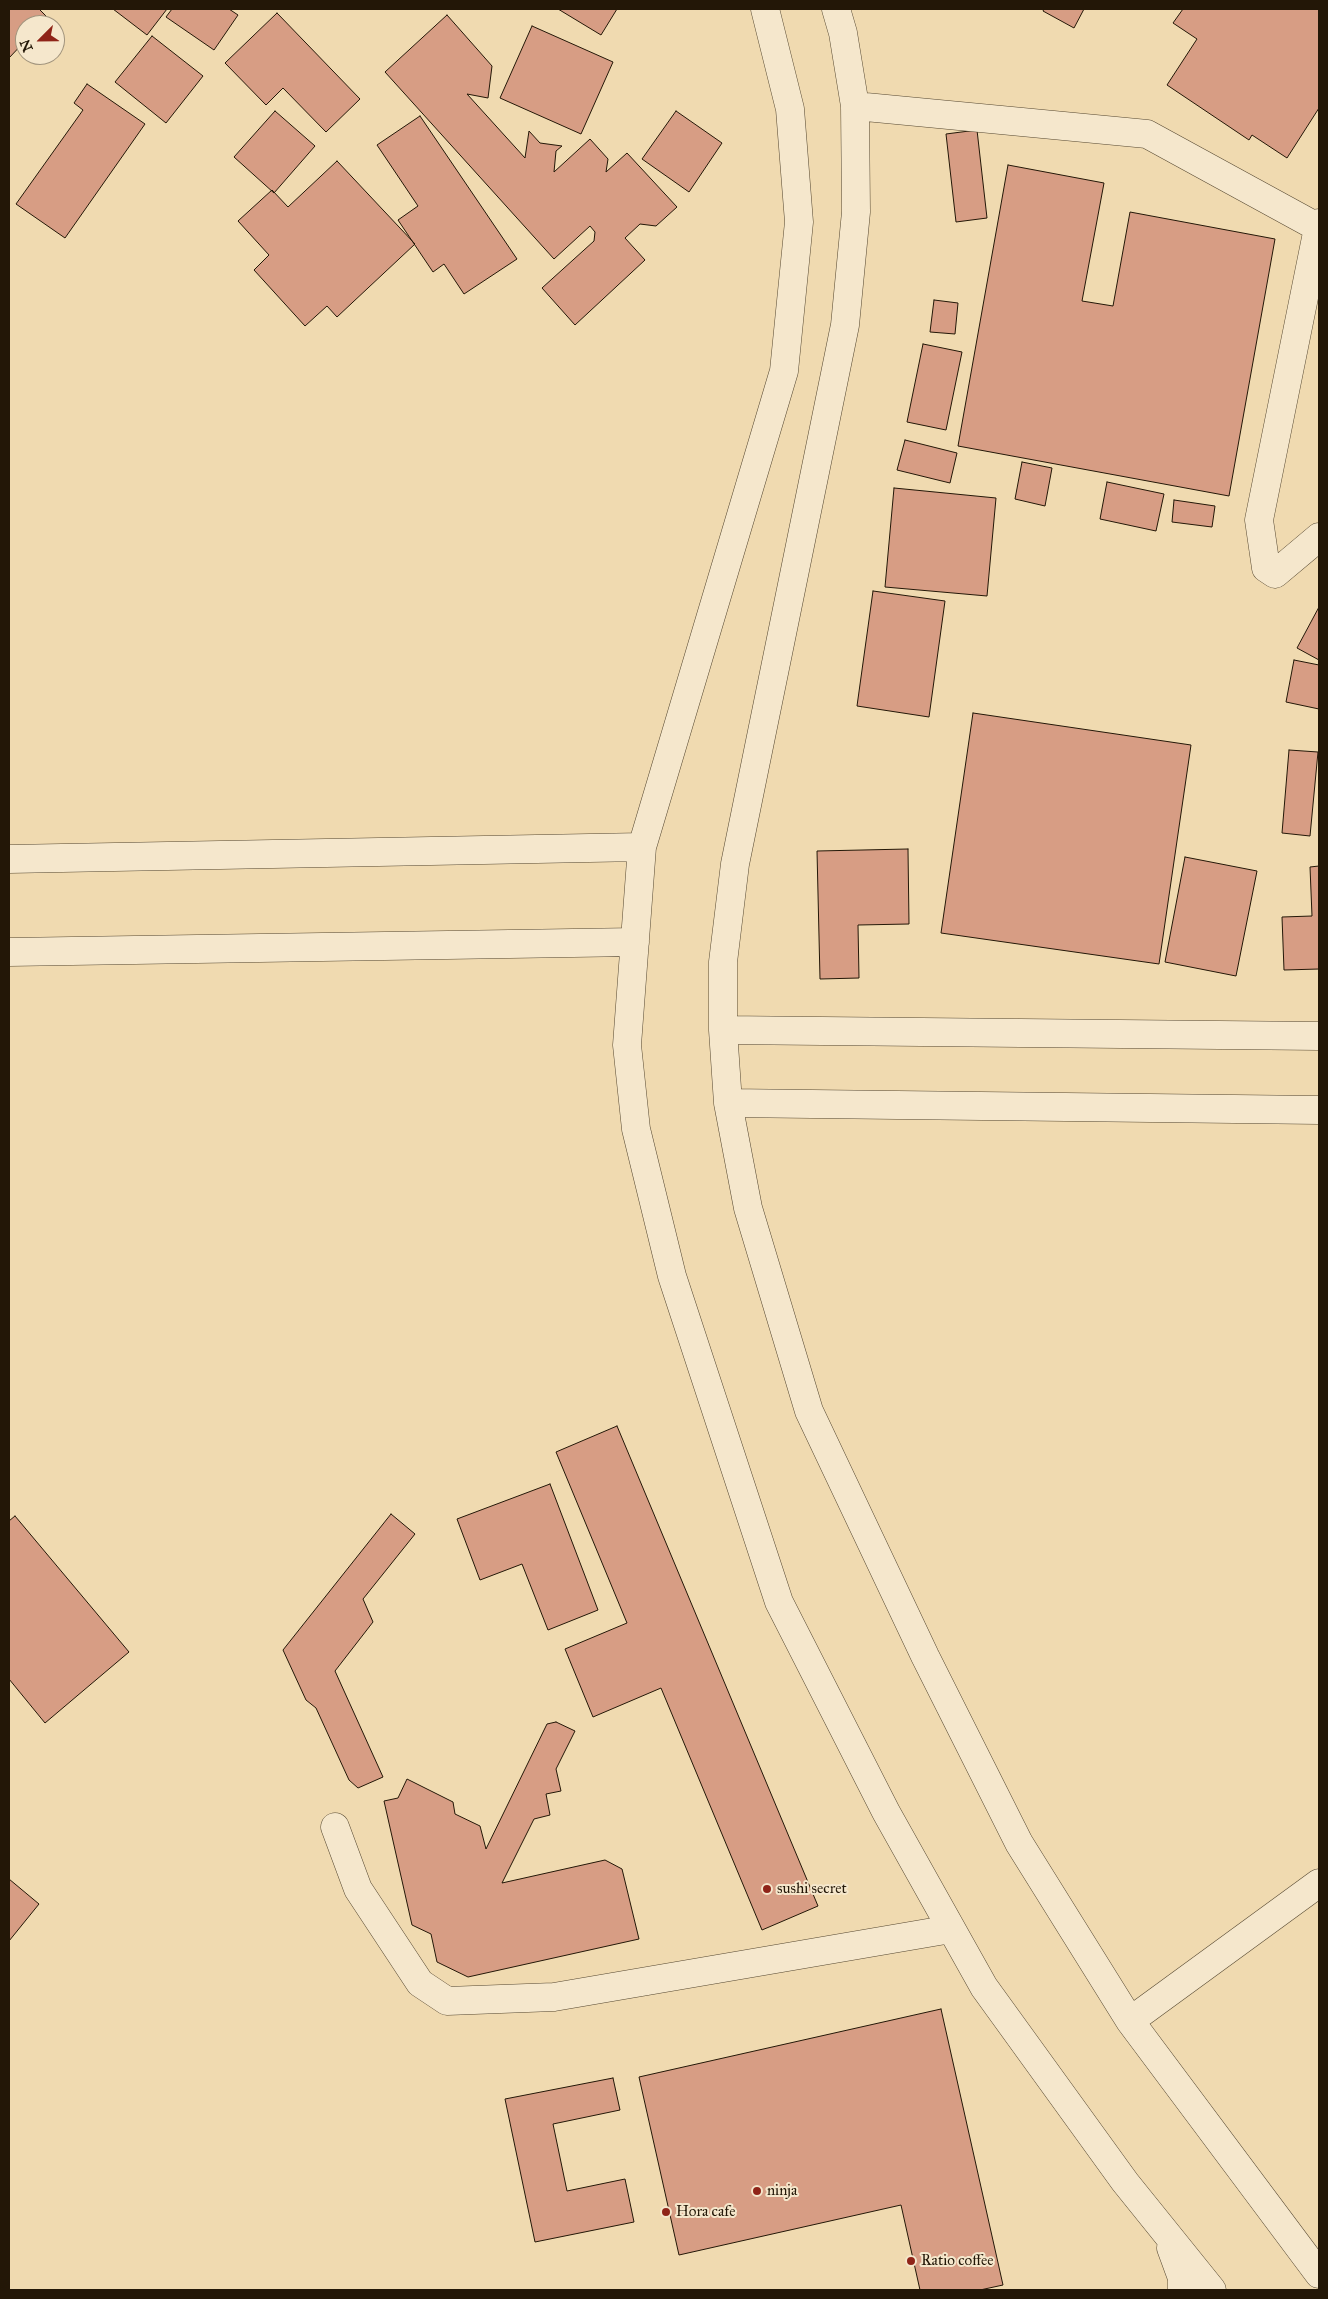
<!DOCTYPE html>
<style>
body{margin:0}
#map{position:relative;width:1328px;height:2299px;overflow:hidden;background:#f0dab0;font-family:"IM FELL Great Primer",serif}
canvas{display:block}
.frame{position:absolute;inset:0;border:10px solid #231707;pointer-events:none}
.north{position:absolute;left:15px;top:15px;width:50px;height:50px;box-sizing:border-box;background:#f5e7cc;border:1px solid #a1947d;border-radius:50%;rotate:247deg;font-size:14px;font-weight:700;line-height:20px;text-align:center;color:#231707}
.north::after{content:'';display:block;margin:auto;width:18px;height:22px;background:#8f2418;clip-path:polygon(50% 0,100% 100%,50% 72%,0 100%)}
</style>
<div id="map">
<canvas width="1328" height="2299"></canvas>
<div class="frame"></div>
<div class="north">N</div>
</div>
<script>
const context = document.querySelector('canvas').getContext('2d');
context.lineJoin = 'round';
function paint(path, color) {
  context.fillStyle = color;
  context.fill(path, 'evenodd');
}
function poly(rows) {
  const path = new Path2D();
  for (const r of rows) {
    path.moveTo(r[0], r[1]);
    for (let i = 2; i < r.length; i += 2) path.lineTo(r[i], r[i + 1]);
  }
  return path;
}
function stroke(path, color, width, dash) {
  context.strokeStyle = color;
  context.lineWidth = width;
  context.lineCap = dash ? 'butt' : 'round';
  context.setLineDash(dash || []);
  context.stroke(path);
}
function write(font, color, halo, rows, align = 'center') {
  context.font = font + ' "IM FELL Great Primer",serif';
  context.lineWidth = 4;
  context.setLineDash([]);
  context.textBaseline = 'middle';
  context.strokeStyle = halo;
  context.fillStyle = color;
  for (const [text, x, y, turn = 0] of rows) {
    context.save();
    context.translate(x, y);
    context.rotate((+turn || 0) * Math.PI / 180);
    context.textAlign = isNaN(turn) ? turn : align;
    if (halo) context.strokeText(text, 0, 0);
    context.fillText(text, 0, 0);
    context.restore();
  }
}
const building = poly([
 [9,9,39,9,48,18,41,25,25,25,25,41,9,58,9,9],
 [113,9,167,9,147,35,113,9],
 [172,9,229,9,238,15,214,50,166,17,172,9],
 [558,9,617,9,601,35,558,9],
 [1044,9,1084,9,1074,28,1043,11,1044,9],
 [1183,9,1319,9,1319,108,1287,158,1252,135,1249,140,1167,85,1197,39,1173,23,1183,9],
 [277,13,360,99,326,132,283,88,266,105,225,63,277,13],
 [447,15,492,66,488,98,467,94,525,158,529,131,540,143,562,146,556,151,554,172,590,139,608,159,606,172,627,153,677,207,656,226,640,224,625,238,645,260,575,325,542,288,594,241,595,232,590,226,554,259,385,72,447,15],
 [532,26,613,62,581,134,500,98,532,26],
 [152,36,203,76,166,123,115,82,152,36],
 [87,84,145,124,65,238,16,204,83,110,74,103,87,84],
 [275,111,315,146,274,193,234,157,275,111],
 [676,111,722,143,689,192,642,159,676,111],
 [420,116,517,259,464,294,444,264,433,272,398,220,418,206,377,145,420,116],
 [977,130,987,218,956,222,946,134,977,130],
 [337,161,415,244,337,317,327,306,305,326,254,270,269,255,238,221,272,190,288,207,337,161],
 [1008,165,1104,183,1082,301,1113,306,1130,212,1275,239,1229,496,958,446,1008,165],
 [934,300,958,303,955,334,930,332,934,300],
 [923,344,962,352,946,430,907,422,923,344],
 [905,440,957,453,950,483,897,470,905,440],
 [1022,462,1052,468,1045,506,1015,499,1022,462],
 [1107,482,1164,494,1156,531,1100,519,1107,482],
 [894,488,996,498,987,596,885,587,894,488],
 [1174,500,1215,506,1212,527,1172,522,1174,500],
 [873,591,945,601,929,717,857,706,873,591],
 [1319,607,1319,660,1297,648,1319,607],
 [1294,660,1319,665,1319,709,1286,702,1294,660],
 [973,713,1191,745,1159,964,941,933,973,713],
 [1289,750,1318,752,1310,836,1282,833,1289,750],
 [908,849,909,924,858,925,859,978,820,979,817,851,908,849],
 [1185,857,1257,871,1236,976,1165,962,1185,857],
 [1319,866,1319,969,1284,970,1282,917,1312,916,1310,867,1319,866],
 [617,1426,818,1906,762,1930,661,1688,593,1717,565,1649,627,1623,556,1452,617,1426],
 [550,1484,598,1610,548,1630,522,1564,480,1580,457,1519,550,1484],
 [391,1514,415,1534,363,1599,373,1622,335,1671,383,1777,358,1788,349,1780,316,1708,306,1700,283,1650,391,1514],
 [15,1516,129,1652,45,1723,9,1679,9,1521,15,1516],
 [556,1722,575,1731,556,1769,561,1791,546,1794,550,1815,534,1819,502,1883,605,1860,622,1869,639,1939,468,1977,437,1962,431,1934,412,1925,384,1801,398,1798,407,1779,453,1802,455,1814,480,1826,486,1849,547,1724,556,1722],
 [9,1879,39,1904,9,1941,9,1879],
 [941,2009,1003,2285,980,2290,920,2290,901,2205,679,2255,639,2077,941,2009],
 [613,2078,620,2110,553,2124,567,2191,625,2179,634,2222,535,2242,505,2099,613,2078]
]);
const minor = poly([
 [765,9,790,109,799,222,784,371,642,847,627,1045,636,1129,672,1276,779,1602,886,1812,984,1987,1125,2182,1212,2290],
 [836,9,843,33,855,106,856,212,845,325,735,864,723,962,723,1030,728,1103,748,1208,809,1411,925,1656,1019,1843,1130,2021,1319,2274],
 [855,106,1147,134,1319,228],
 [1319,223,1259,520,1266,568,1275,574,1319,537],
 [9,859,642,847],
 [9,952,635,942],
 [723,1030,1319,1036],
 [728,1103,1319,1110],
 [335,1827,358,1889,420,1983,447,2001,554,1997,951,1929],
 [1130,2021,1319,1883],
 [1171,2248,1182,2278,1182,2290]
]);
const markers = [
 [767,1889,5,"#8f2418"],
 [757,2191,5,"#8f2418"],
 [666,2212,5,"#8f2418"],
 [911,2261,5,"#8f2418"]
];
const poiNames = [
 ["sushi secret",777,1889],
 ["ninja",767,2191],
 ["Hora cafe",676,2212],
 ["Ratio coffee",921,2261]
];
paint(building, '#d79d84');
stroke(building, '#231707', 1);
stroke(minor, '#564831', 29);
stroke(minor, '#f5e7cc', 28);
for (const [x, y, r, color] of markers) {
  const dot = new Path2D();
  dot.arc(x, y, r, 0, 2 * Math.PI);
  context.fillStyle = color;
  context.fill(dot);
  stroke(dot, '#f5e7cc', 2);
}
write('15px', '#231707', '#f5e7cc', poiNames, 'left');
</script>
